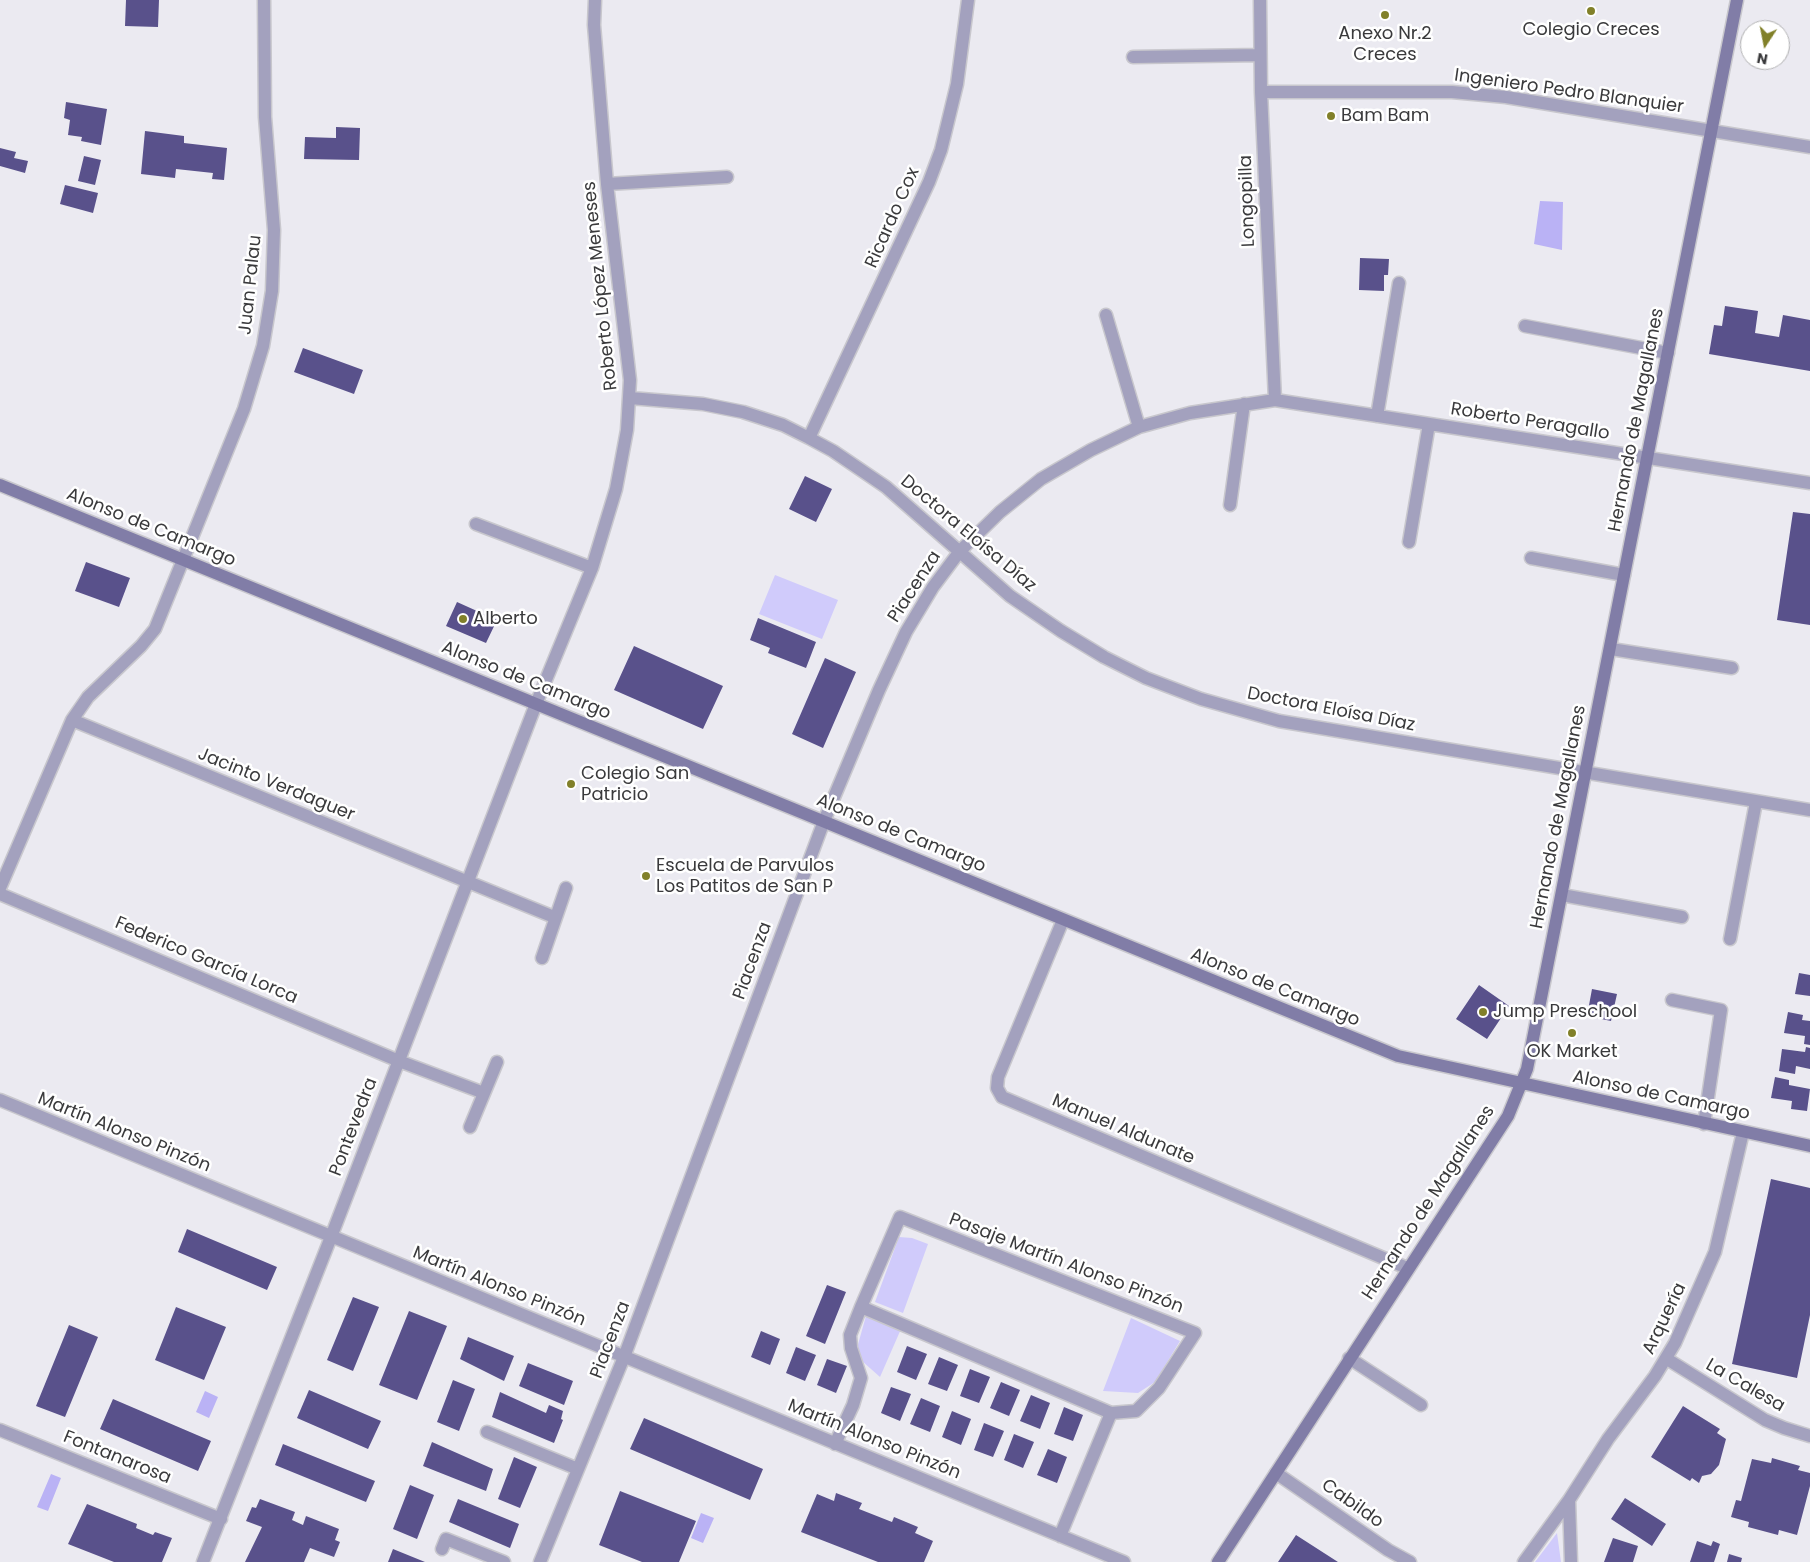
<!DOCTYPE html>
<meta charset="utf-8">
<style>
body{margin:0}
#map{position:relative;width:1810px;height:1562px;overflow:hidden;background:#ebeaf1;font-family:Poppins,sans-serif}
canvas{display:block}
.north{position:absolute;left:1740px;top:20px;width:50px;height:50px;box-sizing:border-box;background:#fff;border:1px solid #b0b0b1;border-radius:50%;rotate:191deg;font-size:14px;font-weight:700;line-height:20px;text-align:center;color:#3a3a3c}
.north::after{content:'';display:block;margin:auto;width:18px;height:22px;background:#818029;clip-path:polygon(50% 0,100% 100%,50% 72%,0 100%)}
</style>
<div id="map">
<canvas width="1810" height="1562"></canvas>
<div class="north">N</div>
</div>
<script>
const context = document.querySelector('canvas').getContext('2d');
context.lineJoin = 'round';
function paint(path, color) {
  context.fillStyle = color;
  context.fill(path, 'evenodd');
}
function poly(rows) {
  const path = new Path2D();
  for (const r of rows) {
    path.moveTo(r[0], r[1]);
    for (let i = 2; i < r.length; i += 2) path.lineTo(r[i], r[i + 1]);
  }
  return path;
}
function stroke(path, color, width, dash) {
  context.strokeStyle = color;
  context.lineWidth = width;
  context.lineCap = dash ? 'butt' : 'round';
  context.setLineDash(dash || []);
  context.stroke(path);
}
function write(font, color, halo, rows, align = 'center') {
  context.font = font + ' Poppins,sans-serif';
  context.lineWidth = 5;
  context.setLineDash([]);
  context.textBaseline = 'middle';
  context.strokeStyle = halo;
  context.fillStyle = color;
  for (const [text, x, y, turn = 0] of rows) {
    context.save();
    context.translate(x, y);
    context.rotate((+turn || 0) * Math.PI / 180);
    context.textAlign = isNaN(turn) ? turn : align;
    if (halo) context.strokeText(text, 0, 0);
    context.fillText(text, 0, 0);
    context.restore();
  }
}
const green = poly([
 [775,575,838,600,822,639,759,614],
 [899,1237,912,1238,928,1244,903,1313,875,1302],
 [866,1316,901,1329,880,1377,862,1361,857,1348],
 [1131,1318,1180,1341,1155,1382,1138,1393,1103,1391],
 [1557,1533,1561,1562,1535,1562]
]);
const water = poly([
 [1540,201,1563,202,1562,250,1534,244],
 [205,1391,218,1397,209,1418,196,1412],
 [51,1474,61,1478,48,1511,37,1507],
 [701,1513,714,1518,703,1543,691,1538]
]);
const building = poly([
 [126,0,159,0,158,27,125,26],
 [66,102,107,109,101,145,81,141,82,137,68,135,70,120,64,118],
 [336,127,360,128,359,160,304,159,305,137,336,138],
 [145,131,184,136,184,143,227,148,224,180,212,179,213,173,176,169,175,178,141,174],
 [0,148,16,152,14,158,28,161,25,173,0,166],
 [84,156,101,160,95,185,78,181],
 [65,185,98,193,93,213,60,204],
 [1360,258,1389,259,1388,275,1384,275,1384,291,1359,290],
 [1725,306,1758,311,1755,333,1779,337,1783,315,1810,320,1810,371,1709,354,1714,325,1722,326],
 [303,348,363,370,354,394,294,372],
 [805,476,832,489,816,522,789,509],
 [1793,512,1810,514,1810,625,1777,620],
 [86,562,130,578,119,607,75,591],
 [457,602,497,620,486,643,446,626],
 [758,618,816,642,806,668,768,653,770,648,750,640],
 [634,646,723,686,703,729,614,690],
 [825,658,856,672,823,748,792,734],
 [1799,973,1810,975,1810,996,1795,994],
 [1479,985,1509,1006,1487,1039,1456,1019],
 [1592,989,1617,994,1611,1021,1587,1016],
 [1788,1012,1803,1015,1802,1020,1810,1021,1810,1045,1804,1044,1805,1036,1784,1033],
 [1806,1047,1810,1048,1810,1069,1796,1066,1795,1074,1779,1071,1782,1049,1805,1052],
 [1775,1077,1789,1080,1789,1085,1810,1089,1807,1111,1791,1109,1792,1101,1771,1098],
 [1771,1179,1810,1188,1810,1315,1797,1378,1732,1364],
 [187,1229,277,1267,267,1290,178,1252],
 [827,1285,846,1292,825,1344,806,1336],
 [353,1297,379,1307,353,1371,327,1360],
 [176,1307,226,1327,204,1380,155,1360],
 [409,1311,447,1326,417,1400,379,1385],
 [69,1325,98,1337,65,1417,36,1406],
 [761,1331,780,1339,770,1365,751,1357],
 [468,1337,514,1356,504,1381,460,1359],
 [907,1346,927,1354,916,1380,897,1372],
 [796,1347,816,1355,805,1381,786,1373],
 [939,1357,958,1365,947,1391,928,1384],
 [827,1359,847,1366,836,1393,817,1385],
 [528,1363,573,1381,564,1405,519,1386],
 [970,1369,990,1377,979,1403,960,1396],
 [453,1380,475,1389,459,1431,437,1422],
 [1001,1382,1020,1390,1009,1416,990,1408],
 [891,1387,911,1394,900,1421,881,1413],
 [309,1390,381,1421,368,1449,297,1418],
 [500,1392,546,1413,549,1405,563,1411,561,1419,563,1420,554,1443,492,1417],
 [1031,1395,1050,1403,1040,1429,1020,1421],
 [921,1398,940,1406,930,1432,910,1424],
 [113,1399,211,1441,198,1471,100,1429],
 [1683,1406,1720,1429,1717,1433,1726,1439,1719,1465,1711,1474,1702,1476,1699,1483,1692,1478,1690,1481,1651,1457],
 [1064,1407,1083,1415,1073,1441,1054,1434],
 [952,1411,971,1419,961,1445,942,1437],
 [644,1418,763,1469,750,1500,630,1449],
 [984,1423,1004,1431,993,1457,974,1450],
 [1014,1434,1034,1442,1023,1468,1004,1460],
 [432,1442,493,1469,486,1491,423,1466],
 [283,1444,375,1481,366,1502,275,1465],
 [1048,1449,1067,1457,1057,1483,1037,1475],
 [514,1457,537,1467,520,1508,498,1499],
 [1772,1458,1800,1466,1798,1470,1810,1473,1810,1486,1797,1535,1779,1530,1778,1535,1748,1527,1749,1522,1731,1517,1736,1500,1741,1501,1752,1459,1771,1463],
 [410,1485,434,1495,417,1539,393,1529],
 [620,1491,696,1521,679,1562,642,1562,599,1545],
 [836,1493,862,1503,859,1509,892,1522,894,1517,918,1527,915,1533,933,1541,924,1562,878,1562,801,1532,817,1494,834,1501],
 [1625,1498,1666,1524,1652,1546,1611,1519],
 [260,1499,295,1512,292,1520,303,1525,306,1516,339,1529,335,1540,340,1542,334,1557,310,1548,304,1562,245,1562,262,1527,246,1521,252,1507,256,1508],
 [458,1499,519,1524,510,1548,449,1522],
 [87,1504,137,1524,136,1528,153,1535,155,1532,172,1538,162,1562,114,1562,68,1544],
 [1296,1535,1338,1562,1278,1562],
 [1613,1538,1638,1546,1633,1562,1604,1562],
 [1697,1541,1711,1546,1713,1541,1720,1544,1714,1562,1690,1562],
 [393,1549,425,1562,388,1562],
 [1729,1554,1742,1558,1741,1562,1727,1562]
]);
const street = poly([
 [1260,0,1261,92,1275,400],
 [1133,57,1260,55],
 [1261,92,1452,92,1506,97,1810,147],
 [607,184,727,177],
 [1106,315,1139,427],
 [1525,326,1668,353],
 [630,398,703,404,743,412,783,425,809,438,833,451,886,487,1010,596,1061,631,1104,657,1146,678,1201,699,1279,721,1810,810],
 [1377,416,1399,283],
 [809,438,929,182,941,150,957,84,968,0],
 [1230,505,1244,404],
 [476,524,592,568],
 [1409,542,1429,424],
 [1531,558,1624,575],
 [1611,649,1732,668],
 [72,720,554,917],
 [0,888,72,720,88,697,141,646,155,629,244,409,263,346,272,291,274,230,265,117,264,0],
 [0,894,399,1061,484,1093],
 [1562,895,1682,917],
 [1063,920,998,1077,997,1088,1002,1097,1407,1268],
 [1730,939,1756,802],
 [542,958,566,888],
 [1672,1000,1721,1010,1704,1124],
 [0,1100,1124,1562],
 [470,1127,497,1062],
 [1349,1358,1421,1405],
 [1667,1359,1765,1420,1784,1428,1810,1436],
 [0,1430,221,1519],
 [487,1432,578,1469],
 [835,1444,853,1405,861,1378,851,1348,850,1335,861,1307,900,1217,1195,1333,1159,1388,1136,1411,1111,1413,861,1307],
 [1276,1473,1388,1550,1410,1562],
 [1569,1500,1571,1562],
 [1060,1536,1111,1413],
 [442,1549,446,1539,504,1562],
 [203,1562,331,1237,536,704,592,568,616,489,627,430,630,380,607,184,594,25,595,0],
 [540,1562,624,1357,824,821,879,690,906,632,933,587,960,551,1000,512,1041,479,1091,450,1139,427,1190,413,1275,400,1810,483],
 [1524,1562,1569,1500,1608,1439,1655,1376,1675,1343,1715,1252,1743,1132]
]);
const secondary = poly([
 [0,485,1398,1056,1810,1146],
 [1218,1562,1508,1116,1527,1069,1737,0]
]);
const markers = [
 [1591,11,5,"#818029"],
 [1385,15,5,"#818029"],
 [1331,116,5,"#818029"],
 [463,619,5,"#818029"],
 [571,784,5,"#818029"],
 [646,876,5,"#818029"],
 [1483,1012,5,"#818029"],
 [1572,1033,5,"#818029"]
];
const poiNames = [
 ["Colegio Creces",1591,30,"center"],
 ["Anexo Nr.2",1385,34,"center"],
 ["Creces",1385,55,"center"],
 ["Bam Bam",1341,116],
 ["Alberto",473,619],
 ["Colegio San",581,774],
 ["Patricio",581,795],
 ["Escuela de Parvulos",656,866],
 ["Los Patitos de San P",656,887],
 ["Jump Preschool",1493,1012],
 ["OK Market",1572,1052,"center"]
];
const streetNames = [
 ["Ingeniero Pedro Blanquier",1569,92,8],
 ["Longopilla",1248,201,-92],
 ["Ricardo Cox",893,218,-66],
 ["Juan Palau",251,285,-84],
 ["Roberto López Meneses",601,286,-96],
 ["Hernando de Magallanes",1637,420,-79],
 ["Roberto Peragallo",1530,422,9],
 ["Alonso de Camargo",151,528,22],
 ["Doctora Eloísa Díaz",968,534,40],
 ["Piacenza",915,587,-57],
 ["Alonso de Camargo",526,681,22],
 ["Doctora Eloísa Díaz",1331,710,11],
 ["Jacinto Verdaguer",276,785,22],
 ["Hernando de Magallanes",1559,817,-79],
 ["Alonso de Camargo",901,834,22],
 ["Federico García Lorca",206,961,23],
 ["Piacenza",753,961,-70],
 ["Alonso de Camargo",1275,988,22],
 ["Alonso de Camargo",1661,1096,12],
 ["Pontevedra",354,1127,-69],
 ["Manuel Aldunate",1123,1130,23],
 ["Martín Alonso Pinzón",124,1133,22],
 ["Hernando de Magallanes",1429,1203,-57],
 ["Pasaje Martín Alonso Pinzón",1066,1264,21],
 ["Martín Alonso Pinzón",499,1287,22],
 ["Arquería",1665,1319,-64],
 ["Piacenza",611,1340,-69],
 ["La Calesa",1745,1386,30],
 ["Martín Alonso Pinzón",874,1440,22],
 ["Fontanarosa",117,1458,22],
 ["Cabildo",1352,1504,35]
];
paint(green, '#d0cbfb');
paint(water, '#bab2f5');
paint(building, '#59518b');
stroke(street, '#c8c7cd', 15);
stroke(secondary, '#c8c7cd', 15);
stroke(street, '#a3a1be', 12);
stroke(secondary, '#817da7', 12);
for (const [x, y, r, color] of markers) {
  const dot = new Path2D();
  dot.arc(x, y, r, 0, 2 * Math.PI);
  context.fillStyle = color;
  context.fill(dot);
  stroke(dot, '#fff', 2);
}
write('18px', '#3a3a3c', '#fff', poiNames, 'left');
write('18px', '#3a3a3c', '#fff', streetNames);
</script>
